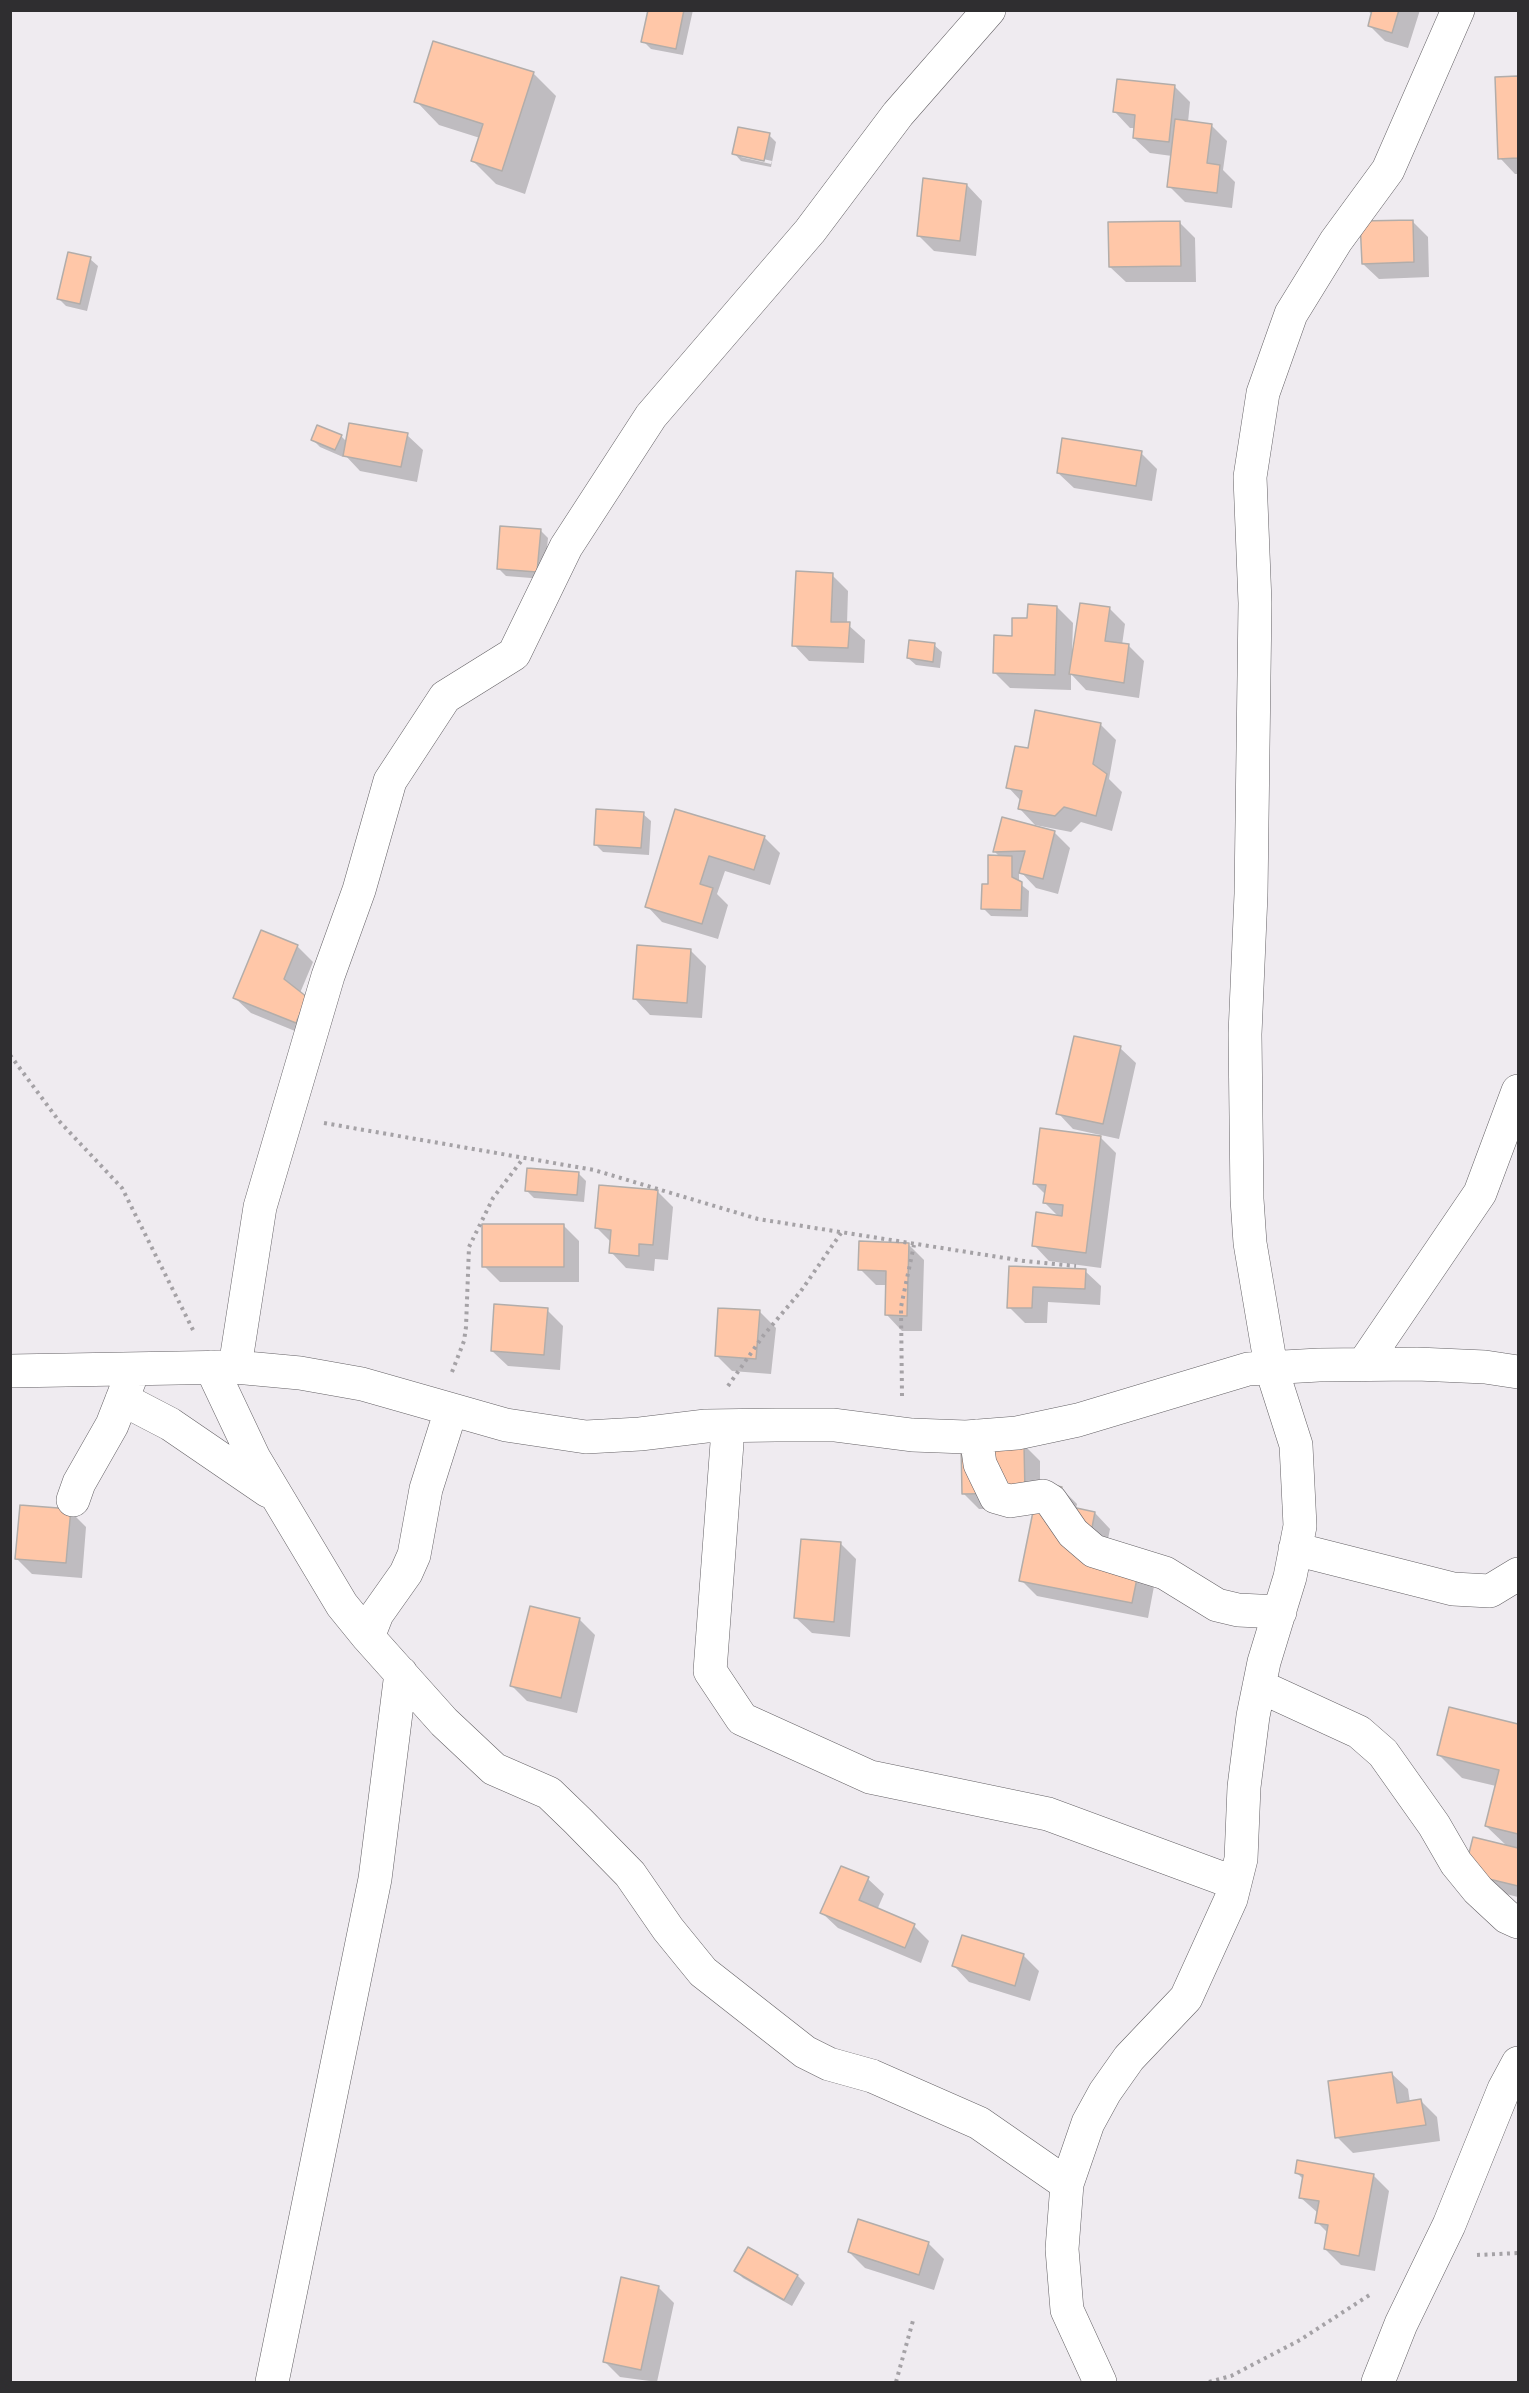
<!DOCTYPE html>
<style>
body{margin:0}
#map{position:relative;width:1529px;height:2393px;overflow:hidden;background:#efebf0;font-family:"Asap Condensed",sans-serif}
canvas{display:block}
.frame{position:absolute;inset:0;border:12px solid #2f2e30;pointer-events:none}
</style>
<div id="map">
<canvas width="1529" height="2393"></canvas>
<div class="frame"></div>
</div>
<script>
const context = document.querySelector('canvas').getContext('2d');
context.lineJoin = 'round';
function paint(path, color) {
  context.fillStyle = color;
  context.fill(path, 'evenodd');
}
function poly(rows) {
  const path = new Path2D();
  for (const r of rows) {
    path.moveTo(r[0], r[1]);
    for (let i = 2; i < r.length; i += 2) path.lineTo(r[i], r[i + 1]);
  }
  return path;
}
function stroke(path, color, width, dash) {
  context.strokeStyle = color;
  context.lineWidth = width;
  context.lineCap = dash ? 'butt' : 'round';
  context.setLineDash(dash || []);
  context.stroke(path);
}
const shadow = poly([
 [649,10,693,10,683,55,651,49,643,41],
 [1365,10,1420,10,1408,48,1385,41,1370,26,1373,14],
 [533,73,556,96,525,194,496,184,473,161,480,138,439,125,416,101],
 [1518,78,1518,174,1515,174,1500,158,1496,79],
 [1174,86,1190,102,1188,122,1211,125,1227,141,1223,170,1235,182,1232,208,1185,202,1169,186,1172,156,1150,153,1134,138,1135,128,1130,128,1115,112],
 [769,135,776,142,771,167,741,161,734,153],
 [741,154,772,161,771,164,741,157],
 [967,185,982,201,976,256,934,251,918,235],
 [1412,221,1428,237,1429,277,1379,279,1363,264],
 [1179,222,1195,238,1196,282,1126,282,1110,267],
 [90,259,98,266,87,311,66,306,58,298],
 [407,435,423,450,417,482,360,471,344,454,343,457,320,447,312,439,341,436,347,442],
 [1141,453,1157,469,1152,501,1074,488,1058,473],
 [540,530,548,538,544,579,506,576,499,569],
 [832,575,848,591,847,624,865,640,864,663,809,661,794,645],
 [1057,607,1073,623,1072,652,1109,608,1125,624,1122,645,1129,646,1144,661,1139,698,1086,690,1071,674,1071,690,1010,688,994,672,1013,637,1029,620],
 [934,645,942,652,940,668,916,665,908,658],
 [1100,724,1116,740,1109,779,1122,792,1112,831,1081,822,1071,832,1035,825,1020,809,1021,801,1008,787],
 [676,811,764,837,780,853,770,885,725,871,717,894,728,905,718,939,662,922,647,906],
 [643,814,651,821,649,855,603,852,595,844],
 [1055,833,1070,848,1058,894,1036,888,1019,870,1019,883,1029,891,1028,917,991,916,983,908,1000,857,994,851],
 [297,946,313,962,300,993,312,1038,251,1013,235,998],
 [690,950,706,966,702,1018,650,1015,635,999],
 [1120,1048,1136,1063,1119,1139,1073,1129,1058,1113],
 [1100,1137,1116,1153,1101,1268,1049,1261,1034,1245,1059,1217,1045,1203,1046,1195,1034,1183],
 [578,1173,586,1181,584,1202,534,1198,527,1191],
 [657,1191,673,1207,668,1260,655,1259,654,1271,626,1268,611,1252,612,1243,597,1228],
 [563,1225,579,1241,579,1282,500,1282,484,1266],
 [908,1244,924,1260,922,1331,902,1331,887,1315,887,1285,876,1285,860,1269],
 [1010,1267,1085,1271,1101,1286,1100,1305,1048,1302,1047,1323,1025,1323,1009,1307],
 [547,1310,563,1326,560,1370,508,1366,492,1351],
 [760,1312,776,1328,771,1374,732,1371,716,1355],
 [1024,1445,1040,1461,1040,1484,1061,1488,1077,1504,1076,1509,1095,1513,1110,1529,1104,1559,1155,1581,1148,1618,1037,1596,1021,1580,1036,1508,979,1509,963,1493],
 [70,1511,86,1527,82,1578,32,1574,17,1559],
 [840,1543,856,1559,850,1637,812,1633,796,1618],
 [579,1619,595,1635,577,1713,527,1701,512,1686],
 [1450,1709,1518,1726,1518,1897,1482,1888,1508,1847,1486,1826,1496,1786,1462,1778,1438,1754],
 [868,1879,884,1894,877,1910,914,1926,929,1941,921,1963,838,1928,822,1913],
 [963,1937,1024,1956,1039,1971,1030,2001,969,1982,954,1966],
 [1392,2074,1408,2089,1410,2103,1421,2101,1437,2117,1440,2141,1353,2153,1337,2137],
 [1296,2172,1373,2175,1389,2191,1375,2271,1341,2265,1325,2249,1328,2233,1317,2222,1318,2213,1300,2197,1304,2180],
 [859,2220,929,2244,944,2259,934,2290,865,2268,849,2252],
 [736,2271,798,2276,805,2283,792,2306,743,2278],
 [658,2287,674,2303,657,2382,620,2377,604,2361]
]);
const building = poly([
 [648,10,684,10,676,49,641,42,648,10],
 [1372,10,1399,10,1392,33,1368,26,1372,10],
 [433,41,534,72,502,171,471,161,483,124,414,102,433,41],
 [1518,76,1518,158,1498,159,1495,77,1518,76],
 [1117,79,1175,85,1169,142,1133,138,1135,115,1113,112,1117,79],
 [1175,119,1212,124,1207,163,1220,165,1217,193,1167,187,1175,119],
 [738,127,770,133,764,161,732,154,738,127],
 [923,178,967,184,960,241,917,236,923,178],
 [1413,220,1414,262,1362,264,1360,221,1413,220],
 [1180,221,1181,266,1109,267,1108,222,1180,221],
 [68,252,91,257,80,304,57,299,68,252],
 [349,423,408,433,401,467,343,456,349,423],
 [317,425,342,435,335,450,311,440,317,425],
 [1062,438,1142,451,1136,486,1057,473,1062,438],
 [500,526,541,529,537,572,497,569,500,526],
 [796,571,833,573,831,622,850,622,848,648,792,646,796,571],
 [1080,603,1110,607,1105,641,1129,644,1124,683,1069,674,1080,603],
 [1028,604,1057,606,1055,675,993,673,994,635,1012,636,1012,618,1027,618,1028,604],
 [909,640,935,643,933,662,907,658,909,640],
 [1035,710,1101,723,1093,764,1107,774,1096,816,1064,807,1055,816,1018,809,1022,791,1006,788,1015,746,1028,748,1035,710],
 [596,809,644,812,641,848,594,845,596,809],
 [675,809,765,836,754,870,709,856,700,884,713,888,702,924,645,907,675,809],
 [1002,817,1055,831,1043,879,1019,873,1025,851,993,852,1002,817],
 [988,855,1012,856,1012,877,1022,882,1021,910,981,909,982,884,988,884,988,855],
 [261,930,298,945,284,979,307,997,296,1023,233,998,261,930],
 [637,945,691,949,687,1003,633,999,637,945],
 [1074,1036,1121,1046,1103,1124,1056,1114,1074,1036],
 [1040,1128,1101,1136,1086,1253,1032,1246,1036,1212,1062,1216,1063,1205,1043,1203,1046,1185,1033,1184,1040,1128],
 [527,1168,579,1172,577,1195,525,1191,527,1168],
 [599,1185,658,1190,653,1245,639,1244,639,1256,609,1253,611,1230,595,1228,599,1185],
 [482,1224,564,1224,564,1267,482,1267,482,1224],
 [859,1241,909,1243,907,1316,885,1315,886,1271,858,1270,859,1241],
 [1009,1266,1086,1269,1085,1289,1033,1287,1032,1308,1007,1308,1009,1266],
 [494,1304,548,1308,544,1355,491,1351,494,1304],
 [718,1308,760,1310,756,1359,715,1356,718,1308],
 [961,1444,1024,1444,1025,1493,962,1494,961,1444],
 [1039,1482,1062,1487,1058,1504,1095,1512,1087,1554,1140,1564,1132,1603,1019,1581,1039,1482],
 [20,1505,71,1509,66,1563,15,1559,20,1505],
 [801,1539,841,1542,834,1622,794,1618,801,1539],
 [530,1606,580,1618,561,1698,510,1686,530,1606],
 [1449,1707,1518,1724,1518,1834,1485,1826,1499,1770,1437,1755,1449,1707],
 [1473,1837,1518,1848,1518,1886,1464,1873,1473,1837],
 [841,1866,869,1877,859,1900,915,1924,905,1948,820,1913,841,1866],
 [962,1935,1024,1954,1015,1986,952,1966,962,1935],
 [1392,2072,1397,2103,1421,2099,1426,2125,1335,2138,1328,2081,1392,2072],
 [1297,2160,1374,2174,1359,2256,1324,2249,1328,2225,1315,2223,1319,2201,1299,2198,1303,2175,1295,2173,1297,2160],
 [858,2219,929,2242,919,2275,848,2252,858,2219],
 [748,2247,798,2275,784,2300,734,2271,748,2247],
 [621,2277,659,2286,641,2370,603,2362,621,2277]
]);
const path = poly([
 [10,1055,59,1121,122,1188,193,1330],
 [324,1123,594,1170,758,1219,1024,1261,1076,1266],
 [452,1372,464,1341,466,1327,469,1247,493,1198,522,1160],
 [728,1386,763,1336,801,1291,841,1233],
 [902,1396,901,1307,914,1245],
 [1477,2255,1518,2253],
 [896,2382,914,2317],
 [1209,2382,1231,2376,1300,2340,1371,2294]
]);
const minor = poly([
 [1363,1365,1480,1193,1518,1091],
 [211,1367,254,1458,342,1605,368,1637,444,1722,494,1769,549,1793,578,1821,630,1874,668,1929,703,1972,805,2052,829,2064,872,2076,979,2123,1067,2184],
 [235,1367,260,1207,328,976,359,890,390,781,445,697,514,654,566,547,651,416,810,231,898,114,989,10],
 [10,1371,235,1367,300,1373,362,1384,506,1425,586,1437,640,1434,706,1426,776,1425,834,1425,912,1435,966,1437,1017,1433,1078,1420,1248,1369,1319,1365,1417,1364,1485,1367,1518,1372],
 [122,1399,170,1424,268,1491],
 [976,1436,980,1464,996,1497,1010,1501,1043,1496,1051,1501,1073,1533,1094,1551,1165,1573,1217,1605,1238,1610,1280,1612],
 [727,1443,710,1671,742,1719,870,1777,1048,1814,1235,1883],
 [73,1500,79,1483,112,1425,130,1379],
 [1295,1549,1453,1589,1490,1591,1518,1574],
 [368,1637,377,1614,406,1573,414,1555,426,1489,451,1410],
 [1259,1686,1359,1732,1383,1753,1434,1825,1456,1863,1478,1890,1507,1917,1518,1922],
 [272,2382,375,1879,401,1673],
 [1100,2382,1067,2310,1062,2249,1067,2184,1088,2123,1105,2092,1129,2058,1186,1998,1231,1899,1241,1859,1244,1787,1253,1716,1264,1662,1290,1577,1300,1526,1296,1445,1271,1367,1250,1243,1247,1199,1245,1034,1251,894,1255,603,1250,477,1263,393,1291,314,1336,241,1388,170,1458,10],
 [1378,2382,1401,2324,1449,2225,1504,2089,1518,2063]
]);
paint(shadow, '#0003');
paint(building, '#ffc7a8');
stroke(building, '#b2adaa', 1.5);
stroke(minor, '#646165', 34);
stroke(path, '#a5a2a6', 4, [3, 4.5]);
stroke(minor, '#fff', 33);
</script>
